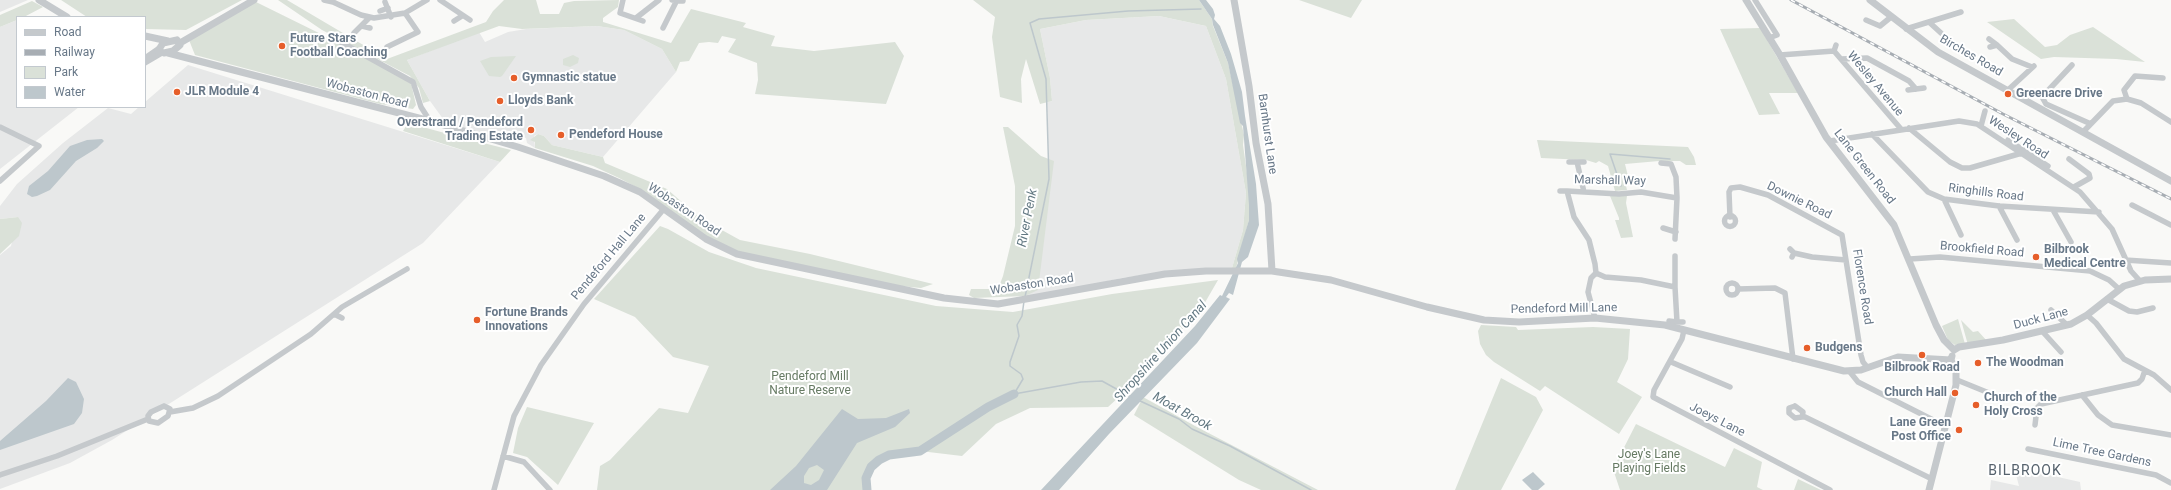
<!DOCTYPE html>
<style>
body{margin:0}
#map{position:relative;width:2171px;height:490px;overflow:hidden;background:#f9f9f7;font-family:Roboto,sans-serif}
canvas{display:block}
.legend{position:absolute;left:16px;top:16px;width:130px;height:92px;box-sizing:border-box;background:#fff;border:1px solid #c3c9cf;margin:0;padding:5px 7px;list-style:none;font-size:12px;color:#687888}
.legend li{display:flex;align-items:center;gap:8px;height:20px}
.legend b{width:20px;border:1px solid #c3c9cf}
</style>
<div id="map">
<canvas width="2171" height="490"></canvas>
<ul class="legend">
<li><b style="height:5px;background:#c5c9cc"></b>Road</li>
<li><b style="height:5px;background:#a7adb3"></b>Railway</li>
<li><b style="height:11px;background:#dae1d8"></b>Park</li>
<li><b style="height:11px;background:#bdc7cc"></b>Water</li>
</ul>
</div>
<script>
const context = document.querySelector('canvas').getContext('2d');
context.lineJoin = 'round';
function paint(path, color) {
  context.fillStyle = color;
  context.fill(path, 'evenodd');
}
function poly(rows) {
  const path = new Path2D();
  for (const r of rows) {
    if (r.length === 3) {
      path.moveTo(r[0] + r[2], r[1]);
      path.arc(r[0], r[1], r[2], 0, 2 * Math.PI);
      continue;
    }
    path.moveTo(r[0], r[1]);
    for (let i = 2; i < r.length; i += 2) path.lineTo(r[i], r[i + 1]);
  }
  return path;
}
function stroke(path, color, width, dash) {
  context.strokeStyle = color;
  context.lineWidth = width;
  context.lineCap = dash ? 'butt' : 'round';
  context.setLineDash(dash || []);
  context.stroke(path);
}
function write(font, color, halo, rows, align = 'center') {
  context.font = font + ' Roboto,sans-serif';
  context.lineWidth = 4;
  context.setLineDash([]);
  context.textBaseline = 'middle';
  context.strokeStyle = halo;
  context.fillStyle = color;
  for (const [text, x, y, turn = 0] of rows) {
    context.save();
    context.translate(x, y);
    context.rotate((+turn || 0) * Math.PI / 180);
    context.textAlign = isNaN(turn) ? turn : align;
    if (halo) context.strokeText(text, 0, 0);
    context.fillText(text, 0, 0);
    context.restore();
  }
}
const built = poly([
 [0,0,28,0,0,12],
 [1159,16,1206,26,1226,79,1246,193,1243,230,1232,268,1178,270,1122,278,1040,296,1025,296,1049,179,1047,102,1052,101,1050,78,1040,29,1086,20],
 [17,20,17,107,79,107,0,169,0,27],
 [597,26,624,30,662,49,676,72,603,157,552,145,544,136,538,134,534,136,535,148,527,143,526,138,521,137,511,141,446,123,430,101,407,60,479,32,485,42,508,32,526,29],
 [188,65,500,162,423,243,112,440,70,463,0,489,0,255,11,246,18,217,0,219,0,206,17,184,63,143,108,108,131,114,139,107,145,107,145,102],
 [2014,467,2080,482,2081,490,1990,490,1991,480,2019,486]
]);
const green = poly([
 [61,0,242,0,186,30,145,29,145,17,87,17],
 [278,0,287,0,387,59,486,22,493,11,504,0,536,0,540,14,559,14,564,3,574,1,619,0,618,7,603,18,603,22,671,43,691,9,746,23,743,27,775,36,771,46,814,51,895,42,904,56,886,104,755,94,758,80,757,63,728,52,736,39,722,36,718,43,709,42,699,43,689,61,680,62,676,72,662,49,624,30,597,26,522,29,499,26,407,60,430,101,423,103,419,88,410,76,322,30],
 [973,0,1199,0,1212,19,1213,26,1228,63,1244,135,1243,145,1250,194,1249,220,1236,268,1232,268,1243,230,1246,193,1226,79,1206,26,1159,16,1086,20,1040,29,1050,78,1052,101,1040,104,1026,59,1021,79,1022,103,1000,97,992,37,995,17],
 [1299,0,1362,0,1351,18],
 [32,1,43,7,24,17,17,17,17,20,0,27,0,15],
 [256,2,333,40,411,83,416,105,413,109,380,104,195,55,189,40],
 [2014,19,2045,47,2057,45,2070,35,2093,27,2145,62,2116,59,2054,57,2041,59,1987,22],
 [1760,28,1798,93,1769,93,1780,114,1759,115,1720,29],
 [573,55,579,58,578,63,570,67,563,65,563,59],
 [516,56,502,76,500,77,489,76,480,61,491,57],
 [408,123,452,135,511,150,500,162,403,131],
 [1003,127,1008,127,1041,156,1054,161,1038,290,1025,296,974,298,969,295,971,289,998,289,1003,276,1015,226,1015,186],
 [538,134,544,136,552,145,603,157,605,163,667,189,700,218,740,240,810,254,933,284,921,288,900,286,738,252,708,237,642,190,619,178,593,166,535,148,535,142,530,140],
 [1537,140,1688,147,1694,157,1696,165,1686,165,1680,161,1659,161,1625,164,1628,176,1624,176,1627,190,1615,191,1608,166,1599,161,1596,163,1586,160,1541,158],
 [1610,196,1627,196,1626,203,1633,237,1621,238,1615,220,1619,220,1619,218],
 [18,217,22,223,19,236,0,254,0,219],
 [660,226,668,229,709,252,756,268,936,306,1013,312,1112,294,1218,280,1203,306,1131,386,1108,407,1030,408,996,424,962,456,920,451,887,456,871,468,866,478,867,490,597,490,600,466,610,460,659,408,688,413,709,366,673,357,635,317,594,299],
 [1958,319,1965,344,1955,345,1948,340,1942,326],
 [1961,320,1973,332,1978,331,1987,341,1968,345],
 [1481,325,1516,327,1518,330,1593,327,1630,329,1628,359,1617,382,1642,397,1619,434,1545,386,1540,391,1494,362,1486,355,1480,344,1478,331],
 [1501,378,1536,397,1543,410,1501,490,1455,490],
 [1143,397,1195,426,1318,490,1261,490,1239,480,1134,415],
 [527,407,594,423,558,485,527,457,513,453,518,428],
 [1636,424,1725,467,1734,448,1762,462,1757,487,1763,490,1620,490,1613,469],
 [1798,479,1821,490,1794,490]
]);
const water = poly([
 [1199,0,1206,0,1213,9,1215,15,1214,19,1220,26,1231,54,1242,92,1245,116,1256,184,1259,225,1248,257,1242,262,1233,295,1229,293,1226,297,1230,299,1197,343,1109,434,1059,490,1041,490,1195,326,1220,295,1222,296,1238,263,1237,259,1249,220,1249,205,1243,126,1240,123,1228,63,1213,25,1212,19],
 [102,139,104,141,97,148,76,161,50,190,37,196,32,197,27,194,29,186,48,171,70,146,87,140],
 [68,378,76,382,84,399,82,413,74,424,0,450,0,441,46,401],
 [842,409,858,419,886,418,909,409,910,413,895,427,857,443,827,490,770,490,796,466],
 [817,465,824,470,819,480,811,485,804,483,804,476,809,468],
 [1533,472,1545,484,1538,490,1532,490,1522,480]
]);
const stream = poly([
 [1621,186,1610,154,1670,159],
 [1025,297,1049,179,1046,79,1030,23,1039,19,1128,11,1201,9],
 [1014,394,1023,379,1021,374,1010,366,1010,362,1019,336,1017,325,1022,316,1024,301],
 [1014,394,1081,382,1102,381,1131,397],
 [1138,400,1179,419,1192,429,1230,446,1311,490]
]);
const river = poly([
 [867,490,866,478,871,467,879,460,889,455,920,451,988,407,1014,394]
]);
const minor = poly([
 [324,0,333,2,361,15,374,18,405,13,427,0],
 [440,0,470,20],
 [623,0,620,13,643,21],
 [672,0,683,1],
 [1755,0,1777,35,1769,38],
 [385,2,391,17],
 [380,11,388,8],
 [636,18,659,0],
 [1866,20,1880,26,1891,17],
 [454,21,462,16],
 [1929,22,1941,33],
 [362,26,370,28],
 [663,28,677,0],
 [1906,29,1961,12],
 [354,33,369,18],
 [1989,39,1997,45,1990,47],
 [337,40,413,82,421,107,430,121],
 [1997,45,2012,59,2032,67],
 [387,47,418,32,405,13],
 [1834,51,1901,129],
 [1780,55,1834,51,1836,45],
 [145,58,158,49],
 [1841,59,1867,58,1909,81,1916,89],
 [145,63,162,53],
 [2072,65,2042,97,2046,104,2091,124],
 [1908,90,1924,88],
 [2008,90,2034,66],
 [2127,99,2141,103,2171,122],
 [1981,126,1985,111],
 [0,127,39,146,0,181],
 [1909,128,1950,162,1962,168,1970,168,2022,153],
 [2083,132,2113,101,2127,99,2124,90,2135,76,2163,78],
 [1872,134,1928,192,1944,199,1999,206,2099,212],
 [2008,140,2048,166],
 [1830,141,1959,121,1977,124,2080,192,2112,229,2131,271,2140,281],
 [2069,159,2089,174,2090,178,2074,187],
 [1569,162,1577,162],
 [1584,162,1577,162,1584,192],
 [1661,163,1671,164,1676,177,1677,198],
 [1560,191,1567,191],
 [1944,199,1961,235],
 [2132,205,2171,225],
 [1999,206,2017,240],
 [2053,210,2071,242],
 [1730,221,5.5],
 [1730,217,1729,192,1731,188,1740,187,1768,195,1842,235,1861,355,1863,362,1868,368],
 [1663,228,1676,232],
 [1790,249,1794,253],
 [1675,256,1675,287],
 [1792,257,1794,253,1812,257,1846,260],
 [1910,259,1940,257,2090,271,2109,280,2119,289],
 [2125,260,2171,263],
 [1596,273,1605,277,1641,280,1675,287,1677,322,1669,321],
 [1732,289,6],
 [1738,289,1775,288,1785,293,1793,359],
 [2107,299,2129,311,2137,312,2153,308],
 [2051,310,2067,325],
 [334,314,342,318],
 [2087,315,2096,323,2124,359,2154,375,2171,390],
 [1595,318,1588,292,1591,278,1596,273,1595,264,1589,240,1574,217,1567,191,1619,194,1641,192,1677,198,1675,239],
 [1677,322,1683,322],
 [1684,330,1682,339,1654,390,1653,397,1830,490],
 [2042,331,2061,352],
 [1671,362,1730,387],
 [1850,372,1858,382,1945,426],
 [1957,380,1989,393],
 [2082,395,2098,415,2112,425,2171,435],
 [164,406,170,409,168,416,158,423,149,421,148,416,151,412,164,406],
 [1795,406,1803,412,1802,417,1795,418,1789,413,1789,408,1795,406],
 [170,412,193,408,218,396,311,334,342,307,407,269],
 [1803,416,1932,479],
 [2035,425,2037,408,2041,404,2138,383,2142,379,2145,370],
 [2028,449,2156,475,2171,483],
 [503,456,524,462,550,490],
 [0,475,57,456,148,419],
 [494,490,514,416,541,365,584,304,663,210]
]);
const tertiary = poly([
 [39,0,67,17],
 [1234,0,1249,86,1256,143,1268,204,1272,271],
 [1746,0,1780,55,1826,137,1894,225,1936,325,1944,340,1954,350],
 [1870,0,1938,52,2171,181],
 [145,36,168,41],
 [177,40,180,45,173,51,164,53,158,51,163,43,177,40],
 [180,43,254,0],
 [168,53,430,121,518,147,604,176,640,192,706,239,737,254,944,298,998,304,1165,274,1206,271,1272,271,1331,280,1427,307,1484,320,1519,322,1595,318,1665,325,1844,371,1861,370,1898,357,1951,360],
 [1954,350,1959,347,2003,340,2071,324,2087,315,2124,286,2145,280,2171,279],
 [1929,490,1956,385,1956,371,1951,360,1952,356]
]);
const rail = poly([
 [1791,0,2003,114,2171,199]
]);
const markers = [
 [282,46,4,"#e65e2a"],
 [514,78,4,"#e65e2a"],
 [177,92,4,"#e65e2a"],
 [2008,94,4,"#e65e2a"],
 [500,101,4,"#e65e2a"],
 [531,130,4,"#e65e2a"],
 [561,135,4,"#e65e2a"],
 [2036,257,4,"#e65e2a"],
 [477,320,4,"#e65e2a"],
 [1807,348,4,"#e65e2a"],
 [1922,355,4,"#e65e2a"],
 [1978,363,4,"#e65e2a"],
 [1955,393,4,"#e65e2a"],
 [1976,405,4,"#e65e2a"],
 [1959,430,4,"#e65e2a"]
];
const poiNames = [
 ["Future Stars",290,39],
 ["Football Coaching",290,53],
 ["Gymnastic statue",522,78],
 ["JLR Module 4",185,92],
 ["Greenacre Drive",2016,94],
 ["Lloyds Bank",508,101],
 ["Overstrand / Pendeford",523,123,"right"],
 ["Trading Estate",523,137,"right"],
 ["Pendeford House",569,135],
 ["Bilbrook",2044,250],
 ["Medical Centre",2044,264],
 ["Fortune Brands",485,313],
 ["Innovations",485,327],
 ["Budgens",1815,348],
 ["The Woodman",1986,363],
 ["Bilbrook Road",1922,368,"center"],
 ["Church Hall",1947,393,"right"],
 ["Church of the",1984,398],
 ["Holy Cross",1984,412],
 ["Lane Green",1951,423,"right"],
 ["Post Office",1951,437,"right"]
];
const streetNames = [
 ["Birches Road",1971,56,30],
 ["Wesley Avenue",1875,84,50],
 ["Wobaston Road",367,94,15],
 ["Barnhurst Lane",1267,134,82],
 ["Wesley Road",2018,138,33],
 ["Lane Green Road",1864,167,52],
 ["Marshall Way",1610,181,1],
 ["Ringhills Road",1986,193,7],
 ["Downie Road",1799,201,26],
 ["Wobaston Road",684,210,34],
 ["Brookfield Road",1982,250,5],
 ["Pendeford Hall Lane",609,257,-50],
 ["Wobaston Road",1032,285,-9],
 ["Florence Road",1862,287,81],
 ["Pendeford Mill Lane",1564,309,-1],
 ["Duck Lane",2041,319,-15],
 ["Joeys Lane",1717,420,27],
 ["Lime Tree Gardens",2102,453,12]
];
const parkNames = [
 ["Pendeford Mill",810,377],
 ["Nature Reserve",810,391],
 ["Joey's Lane",1649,455],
 ["Playing Fields",1649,469]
];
const waterNames = [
 ["River Penk",1028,218,-79],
 ["Shropshire Union Canal",1161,352,-48],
 ["Moat Brook",1182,412,29]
];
const quarterNames = [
 ["BILBROOK",2025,471]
];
paint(built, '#e7e8e8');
paint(green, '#dae1d8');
paint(water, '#bdc7cc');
stroke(stream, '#bdc7cc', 1.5);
stroke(river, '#bdc7cc', 9);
stroke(minor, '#c5c9cc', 5.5);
stroke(tertiary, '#c5c9cc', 7);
stroke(rail, '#a7adb3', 3);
stroke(rail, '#fff', 1.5, [4.5]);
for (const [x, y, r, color] of markers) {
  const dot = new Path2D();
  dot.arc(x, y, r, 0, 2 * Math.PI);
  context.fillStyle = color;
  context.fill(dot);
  stroke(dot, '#fff', 1.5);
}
write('bold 12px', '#687888', '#fff', poiNames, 'left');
write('12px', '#687888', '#fff', streetNames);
write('12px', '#667a63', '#fff', parkNames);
write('italic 13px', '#637983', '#fff', waterNames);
context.letterSpacing = '1px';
write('14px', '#56626d', '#fff', quarterNames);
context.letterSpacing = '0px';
</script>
